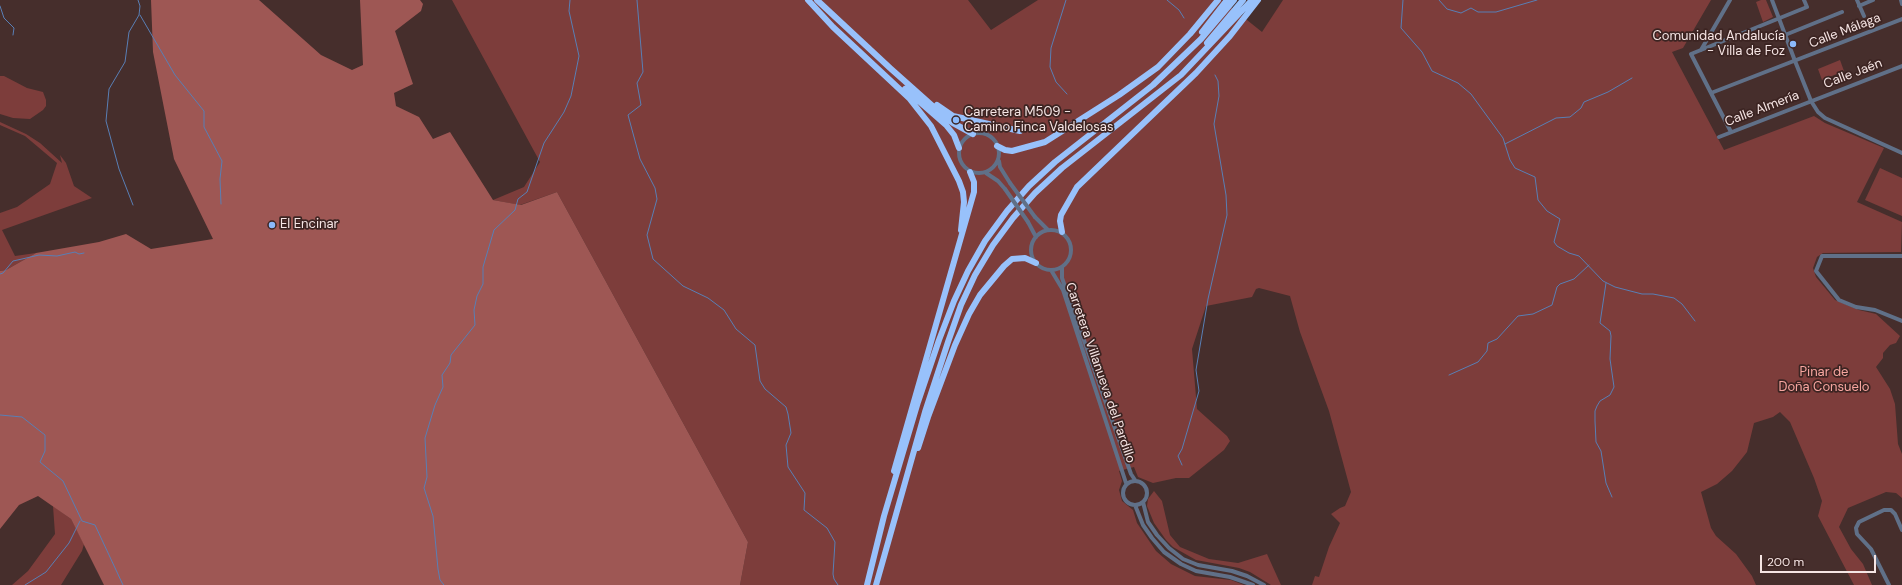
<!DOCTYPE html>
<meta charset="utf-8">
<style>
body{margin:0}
#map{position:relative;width:1902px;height:585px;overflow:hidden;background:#462e2c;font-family:"DM Sans",sans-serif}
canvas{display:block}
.scale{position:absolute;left:1760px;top:555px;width:116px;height:18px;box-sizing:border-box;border:2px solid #f6e5e4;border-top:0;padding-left:5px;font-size:12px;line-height:14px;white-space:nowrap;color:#f6e5e4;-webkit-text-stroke:3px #3c2422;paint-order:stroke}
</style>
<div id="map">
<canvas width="1902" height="585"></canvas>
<div class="scale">200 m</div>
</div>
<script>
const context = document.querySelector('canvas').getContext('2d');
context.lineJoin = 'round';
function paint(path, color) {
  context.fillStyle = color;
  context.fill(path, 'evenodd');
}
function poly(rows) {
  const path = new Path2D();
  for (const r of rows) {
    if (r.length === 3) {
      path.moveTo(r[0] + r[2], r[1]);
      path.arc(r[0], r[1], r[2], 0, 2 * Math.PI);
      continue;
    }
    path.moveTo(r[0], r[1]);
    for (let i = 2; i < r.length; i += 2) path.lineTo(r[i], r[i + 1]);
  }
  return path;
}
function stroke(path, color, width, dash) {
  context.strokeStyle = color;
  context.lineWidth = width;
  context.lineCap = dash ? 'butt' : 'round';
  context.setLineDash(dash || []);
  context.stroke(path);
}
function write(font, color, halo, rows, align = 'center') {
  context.font = font + ' "DM Sans",sans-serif';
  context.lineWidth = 3.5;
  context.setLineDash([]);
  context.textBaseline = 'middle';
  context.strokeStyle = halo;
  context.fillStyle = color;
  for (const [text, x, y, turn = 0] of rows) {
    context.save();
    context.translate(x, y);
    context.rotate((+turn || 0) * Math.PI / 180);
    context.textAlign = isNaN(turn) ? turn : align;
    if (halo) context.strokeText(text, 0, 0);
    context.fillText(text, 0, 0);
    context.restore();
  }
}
const green = poly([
 [452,0,968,0,991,30,1038,0,1222,0,1262,32,1283,0,1711,0,1683,48,1672,52,1724,150,1814,116,1825,123,1884,148,1857,202,1902,222,1901,252,1823,253,1817,257,1813,268,1816,277,1835,300,1859,310,1876,314,1900,336,1896,343,1890,345,1883,353,1883,358,1876,367,1890,389,1895,404,1898,444,1902,454,1902,498,1896,493,1886,492,1848,508,1839,527,1851,549,1863,564,1872,585,1854,585,1818,516,1822,501,1814,478,1790,422,1780,412,1773,417,1754,423,1747,452,1732,471,1717,484,1701,492,1711,528,1716,536,1736,554,1752,576,1756,585,1312,585,1315,576,1319,577,1329,547,1340,523,1331,514,1340,508,1345,506,1351,492,1329,411,1300,332,1290,296,1259,288,1256,289,1252,297,1206,306,1192,349,1197,409,1227,436,1230,441,1224,450,1189,478,1176,478,1153,483,1138,477,1134,467,1119,471,1122,481,1119,490,1122,501,1133,510,1137,523,1156,551,1171,564,1195,576,1231,580,1244,585,740,585,748,542,557,192,520,205,493,200,524,187,540,162],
 [1761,0,1766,0,1773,17,1763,22,1756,2],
 [1840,60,1844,71,1822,80,1818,69],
 [0,76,4,76,27,88,43,92,46,100,46,106,43,110,30,119,13,118,0,114],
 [0,122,26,134,40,143,62,163,60,155,66,163,74,186,92,198,2,230,15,256,36,253,6,270,0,271,0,213,17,207,50,184,57,163,25,136,0,125],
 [1880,168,1902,178,1902,216,1865,200],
 [1154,491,1162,501,1170,535,1180,547,1209,559,1238,563,1267,554,1281,585,1271,585,1250,572,1239,568,1196,560,1173,547,1166,540,1154,523,1147,506,1148,499],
 [53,506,71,519,84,544,82,551,61,585,12,585,28,571,55,534]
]);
const forest = poly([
 [151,0,259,0,321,55,352,70,363,65,360,0,420,0,423,4,421,11,395,31,413,84,394,93,396,106,419,117,433,139,450,132,493,200,521,205,557,192,748,542,740,585,104,585,71,519,38,496,19,505,0,529,0,271,6,270,36,253,99,242,126,234,151,249,213,239,174,159,153,52]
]);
const stream = poly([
 [637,0,643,72,637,83,641,105,628,115,640,159,655,188,657,199,647,235,653,259,683,286,708,298,724,310,736,329,755,345,760,381,765,389,786,407,788,414,791,433,786,445,788,467,805,493,804,510,827,528,835,542,833,574,834,579,838,585],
 [1066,0,1051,48,1050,67,1056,82,1067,94],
 [1167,0,1179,10,1184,18],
 [1403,0,1401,28,1422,52,1432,71,1458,83,1471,94,1503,138,1510,160,1515,168,1535,177,1538,200,1547,211,1560,219,1554,242,1557,246,1569,253,1579,256,1603,281,1615,287,1642,294,1653,294,1674,298,1682,304,1695,321],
 [1439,0,1447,9,1461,13,1471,8,1478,12,1496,12,1537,0],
 [0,6,4,18,14,28,13,35],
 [140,15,175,75,204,111,204,127,222,161,220,179,221,204],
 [1505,144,1556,118,1570,117,1581,108,1584,102,1608,92,1632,78],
 [133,205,119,169,106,121,109,89,125,62,129,32,139,15,140,6,138,0],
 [0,274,3,273,13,261,22,259,39,255,57,256,75,252,79,254,84,253],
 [1606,283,1600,323,1610,331,1611,336,1610,359,1614,387,1610,395,1600,401,1597,406,1595,411,1595,421,1596,442,1601,451,1606,483,1612,497],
 [1449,375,1478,362,1487,351,1488,343,1497,339,1518,316,1533,314,1552,305,1557,287,1560,284,1574,279,1589,265],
 [0,415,22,417,45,435,45,451,40,462,63,481,82,521,95,525,123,585],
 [1182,465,1178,456,1182,449,1199,391,1196,370,1208,299,1227,215,1226,195,1214,124,1219,96,1218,81,1215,75],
 [25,585,46,572,69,543,80,521],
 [444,585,440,580,438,569,433,516,424,488,427,477,425,438,435,405,443,387,442,375,450,363,451,355,475,325,474,310,477,296,483,284,483,267,494,230,515,210,518,199,527,192,544,143,564,112,571,96,579,56,569,11,570,0]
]);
const minor = poly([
 [1772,0,1795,61,1811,101,1818,112,1825,118,1902,153],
 [1857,0,1864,16],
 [1901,0,1902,4],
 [1859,6,1873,0],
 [1785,35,1842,12],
 [1701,50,1730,0],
 [1711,93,1902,19],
 [1731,132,1691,54,1807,7,1804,0],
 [979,153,20],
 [1719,137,1902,66],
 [999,161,1000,167,1010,183],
 [986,173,998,181,1005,189],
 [1035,217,1048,230],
 [1028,222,1036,237],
 [1051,250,20],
 [1902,256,1822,256,1816,271,1839,300,1856,307,1875,310,1902,321],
 [1062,267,1062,278,1131,474,1135,480],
 [1051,270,1063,290,1126,483],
 [1135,493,12],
 [1143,502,1148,522,1157,535,1169,548,1183,559,1198,565,1232,571,1247,576,1264,585],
 [1135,505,1143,525,1152,538,1164,552,1181,564,1196,571,1230,577,1253,585],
 [1889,585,1871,549,1857,534,1856,528,1859,522,1884,510,1891,510,1895,514,1902,530]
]);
const highway = poly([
 [808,0,833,27,909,98,931,126,959,181,963,192,964,202,961,230],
 [817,0,890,68,945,117,953,123,973,134],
 [1202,32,1227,0],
 [1207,43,1243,0],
 [905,89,946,125,954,135,959,148],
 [937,105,953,116,1020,131],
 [997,146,1005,150,1012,151,1045,142,1119,95,1158,67,1190,34,1218,0],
 [1062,232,1060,221,1061,215,1077,187,1196,73,1230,36,1258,0],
 [918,448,928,417,955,345,969,314,980,295,1004,266,1012,259,1025,258,1036,263],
 [894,471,974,192,974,182,970,172],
 [867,585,884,516,918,402,939,340,954,301,968,271,985,241,1007,211,1029,186,1055,162,1153,85,1201,39,1234,0],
 [876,585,925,412,948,342,961,305,975,275,993,245,1013,218,1035,193,1062,168,1181,75,1252,0]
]);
const minorBridge = poly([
 [1010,183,1035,217],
 [1005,189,1028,222]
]);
const markers = [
 [1793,44,4,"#8bbafc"],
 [956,120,4,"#8bbafc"],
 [272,225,4,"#8bbafc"]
];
const streetNames = [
 ["Calle Málaga",1845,31,-21],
 ["Calle Jaén",1853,74,-21],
 ["Calle Almería",1762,109,-21],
 ["Carretera Villanueva del Pardillo",1100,373,71]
];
const poiNames = [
 ["Comunidad Andalucía",1785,37,"right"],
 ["- Villa de Foz",1785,52,"right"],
 ["Carretera M509 -",964,113],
 ["Camino Finca Valdelosas",964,128],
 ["El Encinar",280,225]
];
const parkNames = [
 ["Pinar de",1824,373],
 ["Doña Consuelo",1824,388]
];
paint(green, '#7d3d3b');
paint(forest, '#9e5754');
stroke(stream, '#597fb5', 1);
stroke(minor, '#607088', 4);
stroke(highway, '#98c1fb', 6);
stroke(minorBridge, '#607088', 4);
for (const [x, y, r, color] of markers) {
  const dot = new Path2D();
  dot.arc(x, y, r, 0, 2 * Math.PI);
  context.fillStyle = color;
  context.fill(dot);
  stroke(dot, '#3c2422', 1.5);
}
write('13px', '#f6e5e4', '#3c2422', streetNames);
write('13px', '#f6e5e4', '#3c2422', poiNames, 'left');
write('13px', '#f8a6a0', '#3c2422', parkNames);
</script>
